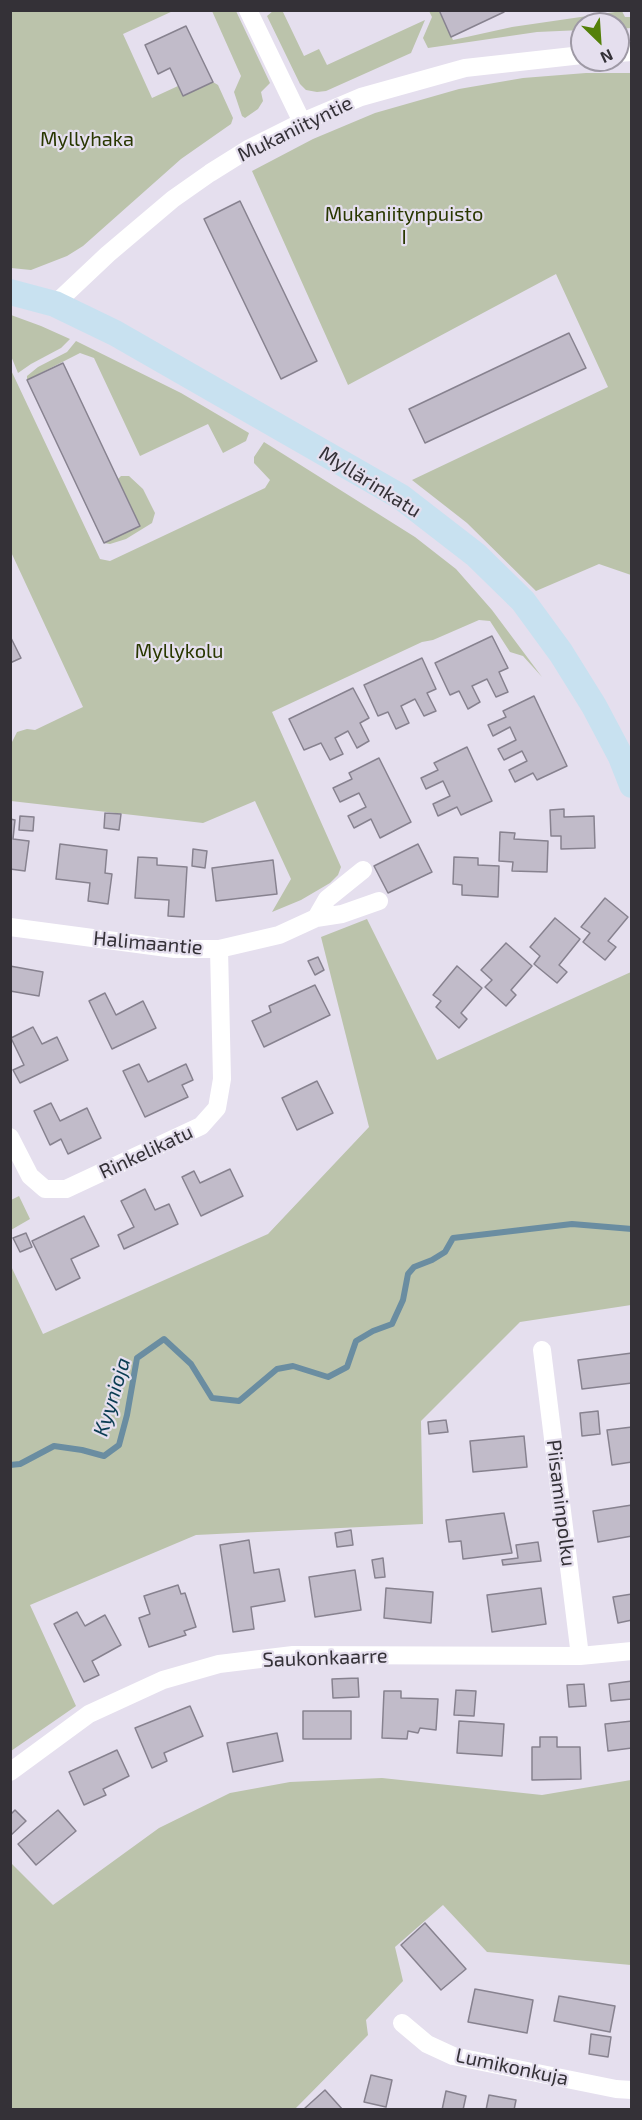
<!DOCTYPE html>
<meta charset="utf-8">
<style>
body{margin:0}
#map{position:relative;width:642px;height:2120px;overflow:hidden;background:#e5dfee;font-family:"Exo 2",sans-serif}
canvas{display:block}
.frame{position:absolute;inset:0;border:12px solid #343137;pointer-events:none}
.north{position:absolute;left:570px;top:12px;width:60px;height:60px;box-sizing:border-box;background:#e5dfee;border:2px solid #9e99a5;border-radius:50%;rotate:155deg;font-size:16px;font-weight:700;line-height:24px;text-align:center;color:#343137}
.north::after{content:'';display:block;margin:auto;width:21px;height:27px;background:#548009;clip-path:polygon(50% 0,100% 100%,50% 72%,0 100%)}
</style>
<div id="map">
<canvas width="642" height="2120"></canvas>
<div class="frame"></div>
<div class="north">N</div>
</div>
<script>
const context = document.querySelector('canvas').getContext('2d');
context.lineJoin = 'round';
function paint(path, color) {
  context.fillStyle = color;
  context.fill(path, 'evenodd');
}
function poly(rows) {
  const path = new Path2D();
  for (const r of rows) {
    path.moveTo(r[0], r[1]);
    for (let i = 2; i < r.length; i += 2) path.lineTo(r[i], r[i + 1]);
  }
  return path;
}
function stroke(path, color, width, dash) {
  context.strokeStyle = color;
  context.lineWidth = width;
  context.lineCap = dash ? 'butt' : 'round';
  context.setLineDash(dash || []);
  context.stroke(path);
}
function write(font, color, halo, rows, align = 'center') {
  context.font = font + ' "Exo 2",sans-serif';
  context.lineWidth = 4.5;
  context.setLineDash([]);
  context.textBaseline = 'middle';
  context.strokeStyle = halo;
  context.fillStyle = color;
  for (const [text, x, y, turn = 0] of rows) {
    context.save();
    context.translate(x, y);
    context.rotate((+turn || 0) * Math.PI / 180);
    context.textAlign = isNaN(turn) ? turn : align;
    if (halo) context.strokeText(text, 0, 0);
    context.fillText(text, 0, 0);
    context.restore();
  }
}
const green = poly([
 [10,11,173,11,123,34,152,98,178,86,183,96,213,82,218,85,233,118,231,124,181,159,83,246,67,256,31,270,11,268],
 [212,11,236,11,270,83,261,92,263,101,258,109,245,118,242,116,234,92,241,76],
 [273,11,286,11,283,12,304,56,319,49,327,65,425,20,411,53,326,91,317,92,306,90,300,84,267,16],
 [429,11,439,11,453,40,512,27,622,11,625,17,631,17,631,28,618,29,618,24,582,24,582,30,537,32,428,48,423,38,432,17],
 [586,73,631,73,631,575,599,564,536,591,467,523,412,480,608,387,556,274,348,385,252,171,313,139,375,113,459,89,523,78],
 [11,315,41,326,70,339,61,348,31,364,18,373,11,356],
 [76,341,181,393,249,433,246,441,223,453,208,424,140,456,94,358,80,353,27,380,27,376,38,367,67,352],
 [10,368,100,559,110,561,265,488,270,480,254,463,254,457,264,442,415,537,456,569,492,610,542,677,523,656,510,652,490,621,479,620,433,640,422,642,272,712,341,867,338,875,330,883,301,900,272,912,291,879,255,801,203,823,11,801,11,744,17,732,27,729,35,730,83,707,11,552],
 [121,476,129,476,143,489,155,513,152,523,126,539,110,544,104,543,140,526,118,479],
 [367,919,437,1060,631,972,631,1305,520,1322,421,1421,423,1524,196,1535,30,1605,76,1706,11,1751,11,1266,43,1334,268,1234,369,1127,321,937],
 [19,1196,30,1219,11,1230,11,1200],
 [382,1778,542,1795,631,1780,631,1965,487,1952,443,1905,395,1947,403,1981,366,2020,368,2035,295,2109,11,2109,11,1863,53,1905,159,1828,230,1793,290,1782]
]);
const stream = poly([
 [10,1465,20,1464,54,1446,82,1450,104,1456,119,1445,127,1415,137,1358,164,1339,191,1364,212,1398,239,1401,277,1369,293,1366,328,1377,347,1367,356,1341,373,1331,392,1324,403,1300,408,1274,414,1267,432,1260,445,1252,453,1238,572,1224,632,1229]
]);
const building = poly([
 [439,10,503,10,504,12,451,37,439,10],
 [186,26,213,82,183,96,170,68,158,74,145,45,186,26],
 [240,201,317,361,281,379,204,219,240,201],
 [569,333,586,368,425,443,409,409,569,333],
 [63,363,140,526,104,543,27,380,63,363],
 [10,636,21,658,10,663,10,636],
 [492,636,508,668,499,672,508,692,496,697,487,679,472,686,480,702,468,709,459,691,450,695,435,663,492,636],
 [422,658,436,689,427,693,436,711,424,716,415,699,401,706,409,723,396,729,388,712,378,716,364,685,422,658],
 [353,688,369,718,360,723,369,741,357,748,348,731,335,738,343,754,330,760,321,743,304,750,289,719,353,688],
 [534,696,567,766,537,780,533,773,515,782,509,770,527,761,522,751,504,760,498,749,516,740,510,727,493,736,488,725,506,717,503,711,534,696],
 [467,747,492,801,461,815,457,807,438,816,433,804,450,796,443,781,426,789,421,778,438,770,434,763,467,747],
 [379,758,411,822,380,838,371,819,354,828,348,816,366,807,359,793,340,802,333,788,352,779,349,773,379,758],
 [564,809,564,817,594,816,595,848,561,849,561,836,551,836,550,810,564,809],
 [105,813,121,814,119,830,104,828,105,813],
 [20,816,34,817,33,831,19,830,20,816],
 [10,819,15,820,13,839,29,841,25,871,10,869,10,819],
 [500,832,515,833,514,839,548,841,547,872,512,871,513,862,499,861,500,832],
 [60,844,107,850,105,873,112,874,108,904,88,901,90,883,56,879,60,844],
 [418,844,432,872,388,893,374,866,418,844],
 [193,849,207,851,205,868,192,866,193,849],
 [138,857,157,858,157,865,187,867,184,917,168,916,169,900,135,898,138,857],
 [454,857,478,858,478,865,499,866,498,897,462,895,462,885,453,884,454,857],
 [273,860,277,894,216,901,212,868,273,860],
 [605,898,628,917,608,941,616,947,605,960,583,942,590,933,581,927,605,898],
 [555,918,580,939,559,965,567,972,557,983,534,964,540,956,530,947,555,918],
 [506,943,532,966,511,990,516,995,506,1006,485,987,492,980,481,970,506,943],
 [318,957,324,970,315,975,308,961,318,957],
 [10,966,43,972,39,996,10,991,10,966],
 [457,966,482,988,461,1013,467,1019,459,1028,436,1007,441,1001,433,995,457,966],
 [315,985,330,1015,264,1047,252,1021,271,1012,269,1006,315,985],
 [105,993,116,1015,143,1001,156,1028,112,1049,89,1001,105,993],
 [33,1027,42,1044,57,1037,68,1060,20,1083,13,1070,24,1065,11,1038,33,1027],
 [139,1064,148,1082,186,1064,193,1080,182,1085,188,1097,145,1117,123,1071,139,1064],
 [317,1081,333,1113,297,1130,282,1098,317,1081],
 [51,1103,60,1121,87,1108,101,1138,68,1154,61,1139,50,1145,34,1111,51,1103],
 [230,1169,243,1196,201,1216,182,1177,194,1171,200,1183,230,1169],
 [145,1189,155,1210,169,1204,178,1224,124,1249,118,1235,134,1227,121,1201,145,1189],
 [84,1216,99,1246,71,1259,80,1278,56,1290,32,1241,84,1216],
 [26,1233,32,1247,20,1252,13,1238,26,1233],
 [632,1353,632,1383,582,1389,578,1360,632,1353],
 [598,1411,600,1434,582,1436,580,1413,598,1411],
 [446,1420,448,1432,429,1434,428,1422,446,1420],
 [632,1427,632,1462,612,1465,607,1430,632,1427],
 [524,1436,527,1467,473,1472,470,1441,524,1436],
 [632,1505,632,1536,598,1542,593,1511,632,1505],
 [504,1513,512,1553,463,1559,461,1541,449,1542,446,1520,504,1513],
 [351,1530,353,1545,337,1547,335,1533,351,1530],
 [249,1540,254,1573,279,1569,285,1601,251,1607,254,1629,233,1632,220,1545,249,1540],
 [538,1542,541,1561,503,1565,502,1560,518,1558,516,1545,538,1542],
 [383,1558,385,1577,375,1578,372,1560,383,1558],
 [355,1570,361,1610,315,1617,309,1577,355,1570],
 [178,1585,181,1594,185,1593,196,1627,184,1631,186,1635,149,1647,139,1618,150,1614,144,1596,178,1585],
 [386,1588,433,1592,431,1623,384,1618,386,1588],
 [541,1588,546,1624,492,1632,487,1595,541,1588],
 [632,1594,632,1620,618,1623,613,1597,632,1594],
 [77,1612,85,1626,105,1615,121,1645,92,1661,99,1675,84,1682,54,1624,77,1612],
 [358,1678,359,1697,333,1698,332,1679,358,1678],
 [632,1681,632,1699,611,1701,609,1684,632,1681],
 [584,1684,586,1706,569,1707,567,1685,584,1684],
 [456,1690,476,1691,474,1716,454,1715,456,1690],
 [384,1691,401,1691,401,1698,438,1699,436,1730,420,1728,418,1733,408,1731,407,1739,382,1738,384,1691],
 [190,1706,203,1736,164,1753,167,1761,152,1768,135,1728,190,1706],
 [303,1711,351,1711,351,1739,303,1739,303,1711],
 [459,1721,504,1724,502,1756,457,1753,459,1721],
 [632,1721,632,1748,608,1751,605,1724,632,1721],
 [277,1733,283,1761,233,1772,227,1743,277,1733],
 [540,1737,557,1737,557,1747,580,1747,581,1779,532,1780,532,1747,540,1747,540,1737],
 [117,1750,129,1776,103,1789,106,1795,84,1805,69,1772,117,1750],
 [15,1810,26,1821,10,1836,10,1815,15,1810],
 [58,1810,76,1831,36,1865,18,1844,58,1810],
 [425,1923,466,1969,441,1990,401,1945,425,1923],
 [475,1989,533,2000,527,2033,468,2022,475,1989],
 [559,1996,615,2006,610,2032,554,2021,559,1996],
 [591,2034,611,2037,608,2057,589,2054,591,2034],
 [371,2075,392,2080,386,2107,364,2102,371,2075],
 [325,2090,343,2110,305,2110,304,2109,325,2090],
 [446,2091,466,2096,463,2110,442,2110,446,2091],
 [489,2095,516,2100,514,2110,486,2110,489,2095]
]);
const street = poly([
 [248,10,302,122],
 [618,53,632,52],
 [55,304,108,254,173,199,210,173,250,148,302,122,361,97,465,68,582,55],
 [316,918,327,899,363,870],
 [10,927,175,949,219,949,279,935,316,918,342,914,379,901],
 [10,1137,30,1176,45,1189,66,1189,201,1126,217,1108,222,1079,219,949],
 [542,1350,580,1656],
 [10,1772,89,1714,163,1680,219,1664,293,1655,580,1656,632,1651],
 [402,2023,427,2044,453,2056,616,2089,632,2090]
]);
const secondary = poly([
 [10,292,55,304,115,333,401,497,476,555,523,601,561,653,594,706,621,757,632,785]
]);
const streetNames = [
 ["Mukaniityntie",295,129,-26],
 ["Myllärinkatu",370,482,32],
 ["Halimaantie",148,943,5],
 ["Rinkelikatu",146,1152,-25],
 ["Piisaminpolku",561,1503,83],
 ["Saukonkaarre",325,1658,-2],
 ["Lumikonkuja",512,2067,12]
];
const parkNames = [
 ["Myllyhaka",87,139],
 ["Mukaniitynpuisto",404,214],
 ["I",404,237],
 ["Myllykolu",179,651]
];
const waterNames = [
 ["Kyynioja",112,1397,-73]
];
paint(green, '#bbc3ab');
stroke(stream, '#6a8da1', 6);
paint(building, '#c1bbc9');
stroke(building, '#87828f', 1.5);
stroke(street, '#fff', 18);
stroke(secondary, '#c8e1f0', 26);
write('20px', '#343137', '#e5dfee', streetNames);
write('20px', '#293700', '#e5dfee', parkNames);
write('italic 21px', '#093b51', '#e5dfee', waterNames);
</script>
